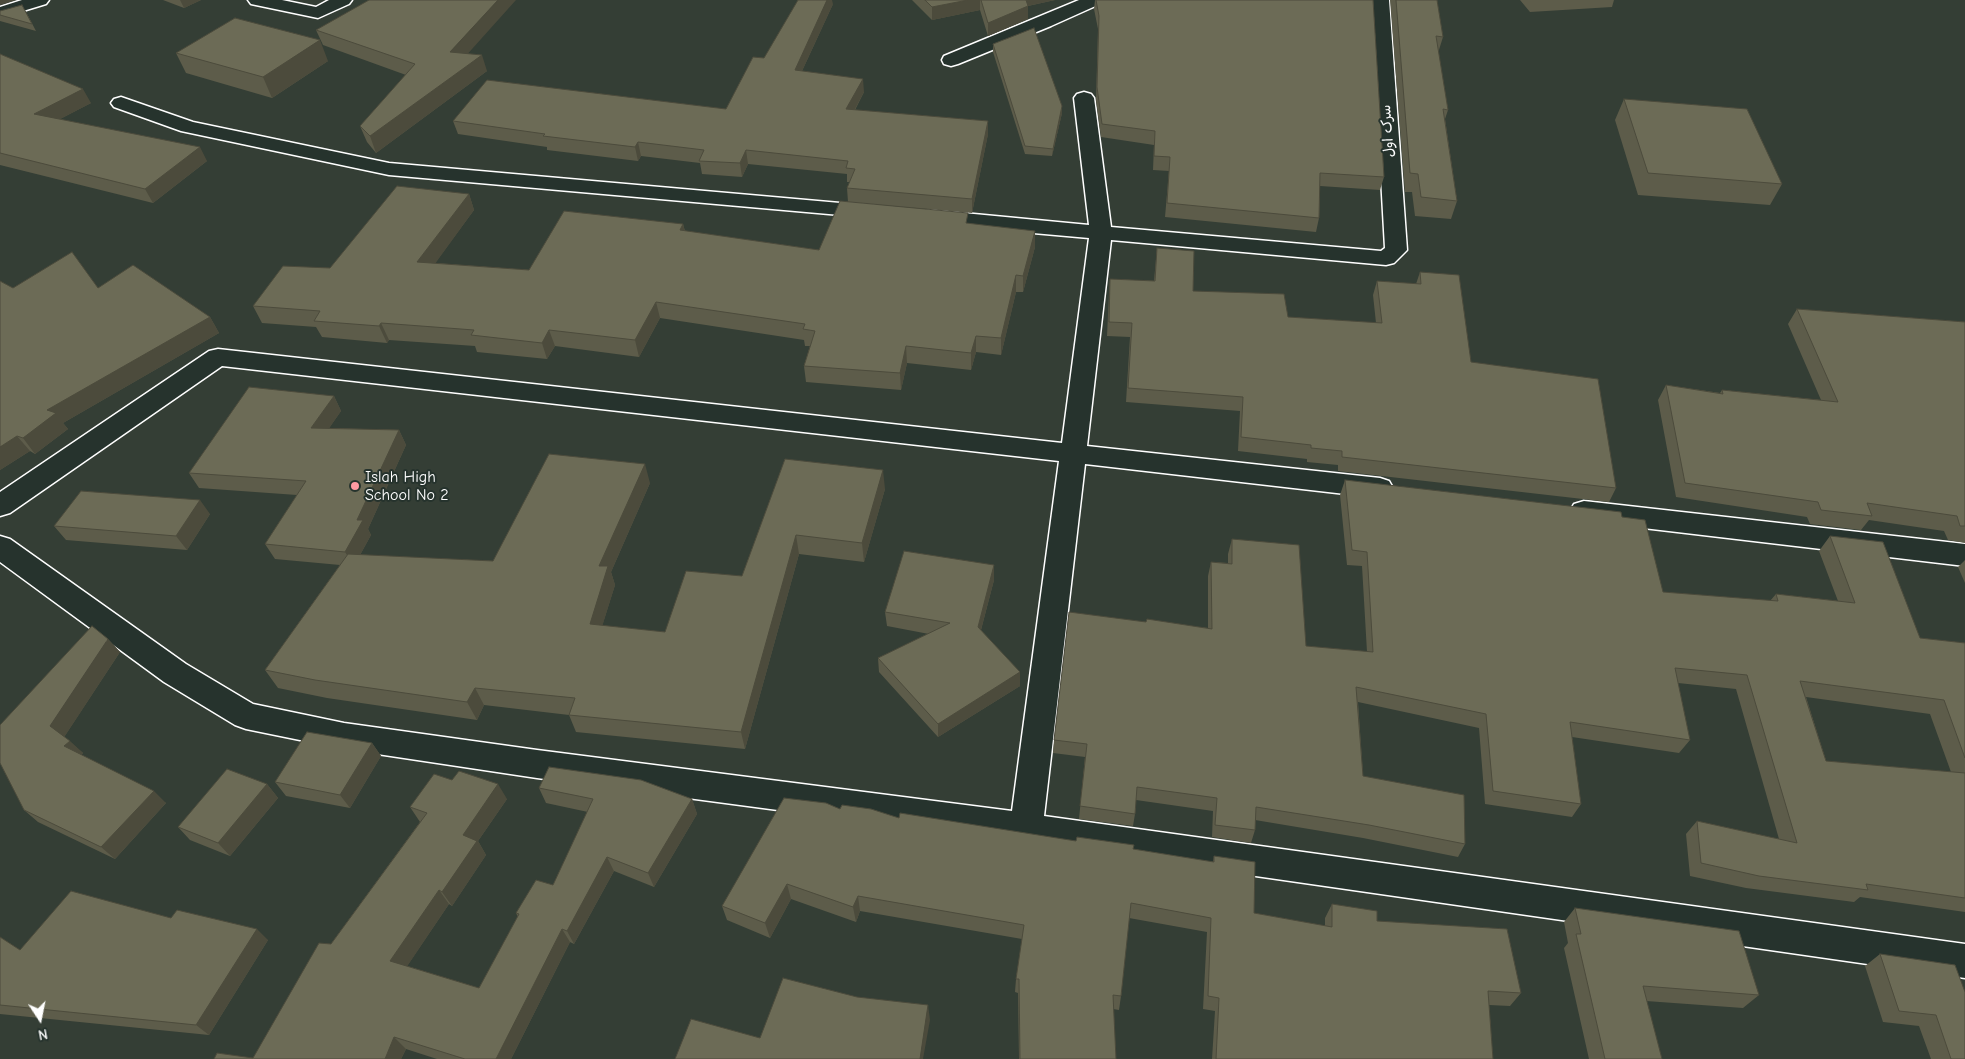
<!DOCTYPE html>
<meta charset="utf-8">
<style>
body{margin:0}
#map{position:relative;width:1965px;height:1059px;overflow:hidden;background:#343e35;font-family:"Comic Neue",sans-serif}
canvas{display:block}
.north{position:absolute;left:15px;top:994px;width:50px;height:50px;-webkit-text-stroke:4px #26332d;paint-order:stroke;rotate:169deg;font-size:14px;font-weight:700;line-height:20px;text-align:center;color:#fff}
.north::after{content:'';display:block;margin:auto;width:18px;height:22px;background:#fff;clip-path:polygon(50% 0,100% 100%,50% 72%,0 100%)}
</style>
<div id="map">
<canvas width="1965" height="1059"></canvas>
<div class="north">N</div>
</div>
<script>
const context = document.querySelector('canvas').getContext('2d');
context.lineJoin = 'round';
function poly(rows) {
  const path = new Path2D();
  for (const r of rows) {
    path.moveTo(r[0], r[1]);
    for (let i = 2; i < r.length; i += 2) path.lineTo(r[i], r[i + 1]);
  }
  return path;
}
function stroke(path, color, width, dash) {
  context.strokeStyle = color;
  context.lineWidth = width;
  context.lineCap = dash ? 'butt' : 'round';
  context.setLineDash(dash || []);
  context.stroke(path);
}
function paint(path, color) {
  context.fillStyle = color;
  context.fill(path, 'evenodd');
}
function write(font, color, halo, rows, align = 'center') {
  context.font = font + ' "Comic Neue","Playpen Sans Arabic",sans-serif';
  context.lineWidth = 4;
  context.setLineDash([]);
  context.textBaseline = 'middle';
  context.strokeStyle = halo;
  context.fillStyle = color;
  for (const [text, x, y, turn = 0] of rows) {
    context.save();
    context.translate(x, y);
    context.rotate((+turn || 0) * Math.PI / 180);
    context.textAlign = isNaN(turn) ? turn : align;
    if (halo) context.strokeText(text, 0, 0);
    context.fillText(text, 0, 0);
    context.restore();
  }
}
const street = poly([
 [22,0,49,0,46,4,0,18,0,7,22,0],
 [248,0,282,0,316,7,329,0,352,0,349,4,318,18,251,4,248,0],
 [1079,0,1103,0,1100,4,1051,26,958,64,951,66,944,64,942,60,944,56,1079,0],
 [1371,0,1389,0,1407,250,1394,263,1386,265,1111,240,1087,446,1380,478,1389,481,1393,488,1389,495,1380,498,1085,464,1044,816,1965,944,1965,978,1026,843,537,778,344,749,246,729,235,725,164,682,0,562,0,536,10,539,186,664,253,704,344,723,537,750,1012,811,1059,461,222,366,10,513,0,516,0,492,209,351,218,349,1062,443,1089,238,932,224,924,222,921,217,924,212,932,210,1089,225,1074,98,1077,94,1084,92,1091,94,1094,98,1111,227,1381,251,1385,248,1371,0],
 [121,97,193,122,389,163,874,206,882,207,885,212,882,217,874,218,389,175,181,131,114,107,111,103,114,99,121,97],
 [1584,501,1965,544,1965,566,1584,521,1574,518,1570,511,1574,504,1584,501]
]);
const wall = poly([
 [163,0,201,0,184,8],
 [912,0,1055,0,1028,6,1028,19,988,36,980,10,932,20],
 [1095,0,1373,0,1384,177,1380,190,1320,186,1319,218,1316,232,1165,217,1169,171,1153,170,1154,145,1101,137,1096,100,1098,29,1094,9],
 [1390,0,1437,0,1443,37,1438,53,1448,110,1445,119,1457,201,1451,219,1415,216,1412,192,1405,192],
 [1520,0,1614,0,1612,7,1530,12],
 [833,4,802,71,864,92,855,110,988,121,988,134,972,213,848,202,847,188,850,182,847,182,847,174,748,164,742,177,702,174,700,163,641,156,638,161,547,150,547,147,458,134,453,121,726,109,764,58],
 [0,11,26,12,36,31,0,21],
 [316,30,468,54,487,71,376,153,367,142,360,126,406,75,323,45],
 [993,44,1062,106,1062,113,1052,156,1025,154,993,52],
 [176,53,328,61,272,98,186,73],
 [0,54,91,103,60,119,207,161,153,203,0,165],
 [1624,99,1782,184,1770,205,1638,195,1615,120],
 [469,194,474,210,435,263,529,270,683,224,685,231,819,250,969,223,1035,247,1023,292,1016,292,1001,355,976,352,971,370,907,363,901,390,806,382,804,366,810,346,805,346,804,340,660,318,639,357,555,346,547,359,477,352,475,346,389,340,387,343,322,337,316,327,262,323,253,306,330,268],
 [1157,248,1193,291,1288,317,1376,323,1373,295,1377,281,1416,284,1420,272,1471,362,1616,488,1609,502,1338,471,1338,465,1307,462,1307,459,1238,451,1240,411,1126,402,1130,337,1107,336,1109,293,1110,279,1154,281],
 [13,288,98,288,210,317,219,333,63,423,68,429,35,454,30,451,0,470],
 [1797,309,1965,322,1965,543,1948,540,1944,531,1869,520,1861,530,1810,524,1807,517,1676,497,1658,400,1666,385,1720,393,1722,390,1821,400,1788,324],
 [334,396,341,411,329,428,399,430,406,445,368,529,371,535,360,555,493,561,650,483,611,572,615,585,602,626,665,632,742,576,785,459,885,489,864,562,799,554,745,749,576,732,569,715,484,705,477,720,327,698,278,688,265,670,340,565,275,559,265,544,297,495,199,488,189,473],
 [1345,480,1622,517,1663,592,1770,601,1776,594,1838,601,1819,551,1830,536,1920,638,1965,643,1965,912,1860,897,1854,902,1746,888,1690,876,1686,834,1697,821,1779,839,1736,689,1678,683,1690,740,1679,753,1572,737,1581,804,1572,817,1485,804,1479,728,1358,702,1363,776,1465,844,1458,857,1363,838,1255,820,1255,830,1251,843,1212,837,1213,811,1136,800,1135,814,1133,826,1079,819,1085,757,1053,753,1054,740,1146,622,1208,628,1208,576,1211,562,1228,563,1228,554,1232,539,1306,646,1367,652,1362,566,1347,565,1340,495],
 [1806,697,1930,714,1951,772,1826,761],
 [210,514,187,550,66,540,54,526],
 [1965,560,1965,583,1958,567],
 [994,565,994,580,981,630,1020,686,938,737,879,672,878,658,929,634,887,626,885,612],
 [108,639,120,652,64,737,83,753,81,755,166,803,115,859,38,822,24,810],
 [372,743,381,756,350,808,286,796,275,782],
 [267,784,278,798,230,856,190,840,178,827],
 [539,788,692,799,697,814,654,887,614,871,574,944,570,942,511,1059,437,1059,406,1049,401,1059,214,1059,253,1058,331,944,420,822,410,807,507,799,478,841,486,855,452,906,449,904,407,966,479,988,518,917,516,913,553,885,588,812,546,803],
 [840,809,899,818,1133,849,1213,862,1214,856,1254,913,1325,926,1325,918,1332,904,1377,921,1521,993,1510,1006,1489,1005,1493,1059,1212,1059,1215,1011,1203,1009,1207,932,1129,918,1121,996,1119,1010,1113,1009,1116,1059,1019,1059,1018,993,1015,992,1016,979,1022,939,860,911,856,922,791,899,770,938,727,920,722,906],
 [1575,908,1759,995,1743,1008,1646,1001,1662,1059,1589,1059,1564,948,1568,943,1564,922],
 [171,918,268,940,209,1035,0,1014,0,937,20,950],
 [1880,954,1965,992,1965,1059,1931,1059,1919,1026,1883,1022,1865,966]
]);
const shadedWall = poly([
 [0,0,16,0,0,5],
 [180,0,201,0,184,8],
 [498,0,516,0,455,68,450,52],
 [827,0,832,0,833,4,796,84,795,70],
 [968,0,980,0,980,10,932,20,932,7],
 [1023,0,1055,0,1023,7],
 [1028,6,1028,19,988,36,988,23],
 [320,40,328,61,272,98,263,77],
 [482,55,487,71,376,153,370,136],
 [863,79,864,92,848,122,846,109],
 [83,89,91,103,43,128,34,114],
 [1062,106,1062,113,1052,156,1053,149],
 [988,121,988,134,972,213,972,199],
 [638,142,641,156,638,161,635,147],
 [200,147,207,161,153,203,145,189],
 [746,150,748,164,742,177,740,163],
 [469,194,474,210,424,279,417,262],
 [683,224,687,240,680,230],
 [1035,231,1035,247,1023,292,1023,276],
 [1016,275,1016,292,1001,355,1001,338],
 [656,302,660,318,639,357,635,340],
 [210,317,219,333,63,423,68,429,35,454,23,438,47,410],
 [381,323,389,340,387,343,379,326],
 [549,330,555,346,547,359,542,343],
 [976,336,976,352,971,370,971,353],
 [906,346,907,363,901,390,900,373],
 [334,396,341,411,319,443,311,428],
 [399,430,406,445,368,529,371,535,354,566,345,552,357,520],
 [17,436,30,451,0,470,0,447],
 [645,464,650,483,611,572,615,585,597,643,590,624,599,566],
 [883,470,885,489,864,562,862,543],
 [200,500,210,514,187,550,176,536],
 [796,535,799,554,745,749,741,732],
 [994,565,994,580,978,641,978,627],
 [108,639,120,652,63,739,50,726],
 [1020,672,1020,686,938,737,938,724],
 [475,688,484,705,477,720,467,702],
 [70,741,83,753,77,759,64,746],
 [372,743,381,756,350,808,340,795],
 [267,784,278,798,230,856,218,843],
 [498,784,507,799,478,841,486,855,452,906,442,892,463,835],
 [154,791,166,803,115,859,101,847],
 [692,799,697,814,654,887,648,873],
 [607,857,614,871,574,944,567,931],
 [787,884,791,899,770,938,765,923],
 [439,890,449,904,402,974,390,961],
 [858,896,860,911,856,922,853,907],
 [257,929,268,940,209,1035,196,1025],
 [562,929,570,942,511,1059,496,1059],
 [928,1005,930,1020,923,1059,920,1059],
 [394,1037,406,1049,401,1059,385,1059]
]);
const building = poly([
 [369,0,498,0,450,52,482,55,370,136,360,126,415,64,316,30,369,0],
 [798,0,827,0,795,70,863,79,846,109,988,121,972,199,847,188,855,169,846,168,848,161,746,150,740,163,699,161,704,150,638,142,635,147,543,136,545,134,453,121,487,80,726,109,753,57,764,58,798,0],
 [925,0,968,0,932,7,925,0],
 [981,0,1026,0,1028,6,988,23,981,0],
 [1096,0,1373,0,1384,177,1320,173,1319,218,1167,203,1170,157,1154,156,1155,131,1102,124,1097,87,1099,16,1096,0],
 [1396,0,1437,0,1443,37,1436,36,1448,110,1443,109,1457,201,1421,197,1418,174,1410,173,1396,0],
 [22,5,32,24,0,15,0,11,22,5],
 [235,18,320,40,263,77,176,53,235,18],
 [1034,28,1062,106,1053,149,1025,146,993,44,1034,28],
 [0,54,83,89,34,114,200,147,145,189,0,153,0,54],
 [1624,99,1747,109,1782,184,1648,173,1624,99],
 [397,186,469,194,417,262,529,270,564,211,683,224,680,230,819,250,840,201,968,213,966,223,1035,231,1023,276,1016,275,1001,338,976,336,971,353,906,346,900,373,804,366,815,331,803,329,805,324,656,302,635,340,549,330,542,343,471,335,474,330,381,323,379,326,314,321,320,311,253,306,283,266,330,268,397,186],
 [1157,248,1194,251,1193,291,1284,294,1288,317,1382,323,1377,281,1421,284,1420,272,1459,275,1471,362,1598,379,1616,488,1342,457,1342,451,1311,448,1311,445,1241,437,1243,397,1128,388,1132,323,1109,322,1110,279,1155,281,1157,248],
 [72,252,98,288,133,265,210,317,47,410,56,413,23,438,17,436,0,447,0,281,13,288,72,252],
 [1797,309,1965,322,1965,526,1960,526,1957,516,1867,503,1872,516,1821,510,1818,502,1685,483,1666,385,1723,394,1722,390,1838,402,1797,309],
 [249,387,334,396,311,428,399,430,357,520,363,520,345,552,265,544,306,481,189,473,249,387],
 [549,454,645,464,599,566,608,566,590,624,665,632,686,571,742,576,785,459,883,470,862,543,796,535,741,732,569,715,575,698,475,688,467,702,315,680,265,670,348,554,493,561,549,454],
 [1345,480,1621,512,1622,517,1645,520,1663,592,1778,601,1776,594,1855,603,1830,536,1883,542,1920,638,1965,643,1965,758,1944,700,1800,681,1826,761,1965,773,1965,898,1866,884,1868,890,1759,876,1701,863,1697,821,1797,843,1747,675,1675,668,1690,740,1570,722,1581,804,1493,791,1486,714,1356,687,1363,776,1464,795,1465,844,1369,825,1256,807,1255,830,1215,825,1217,798,1137,787,1135,814,1080,806,1087,744,1054,740,1069,612,1146,622,1147,619,1212,629,1211,562,1232,564,1232,539,1299,545,1306,646,1373,652,1367,552,1352,550,1345,480],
 [81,491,200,500,176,536,54,526,81,491],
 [904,551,994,565,978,627,1020,672,938,724,878,658,950,623,885,612,904,551],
 [92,626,108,639,50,726,70,741,64,746,154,791,101,847,24,810,0,763,0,725,92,626],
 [307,732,372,743,340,795,275,782,307,732],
 [549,767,641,780,692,799,648,873,607,857,567,931,562,929,496,1059,465,1059,394,1037,385,1059,214,1059,217,1053,253,1058,319,943,331,944,427,813,410,807,434,774,452,780,459,771,498,784,463,835,477,841,442,892,439,890,390,961,479,988,519,914,516,913,536,880,553,885,593,799,539,788,549,767],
 [227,769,267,784,218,843,178,827,227,769],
 [784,798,826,803,840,809,842,805,871,809,899,818,900,813,1076,841,1077,837,1134,845,1133,849,1214,862,1214,856,1255,862,1254,913,1332,927,1332,904,1377,911,1377,921,1507,929,1521,993,1488,991,1493,1059,1216,1059,1219,998,1208,996,1211,918,1131,903,1121,996,1113,995,1116,1059,1020,1059,1019,979,1016,979,1024,925,858,896,853,907,787,884,765,923,722,906,784,798],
 [71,891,171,918,177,910,257,929,196,1025,0,1005,0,937,20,950,71,891],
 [1575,908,1739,931,1759,995,1643,986,1662,1059,1605,1059,1576,934,1581,934,1575,908],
 [1880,954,1955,965,1965,992,1965,1059,1951,1059,1936,1015,1899,1011,1880,954],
 [783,978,857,997,928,1005,920,1059,675,1059,691,1019,760,1038,783,978]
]);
const markers = [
 [355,486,5,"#ff9aa2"]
];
const farStreetnames = [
 ["سرک اول",1388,131,-94]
];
const poiNames = [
 ["Islah High",365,477],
 ["School No 2",365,495]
];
stroke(street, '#fff', 3);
paint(street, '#26332d');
paint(wall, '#5d5c4a');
paint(shadedWall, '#4c4b3c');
paint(building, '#6c6b56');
stroke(building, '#4c4b3c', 1);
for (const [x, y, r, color] of markers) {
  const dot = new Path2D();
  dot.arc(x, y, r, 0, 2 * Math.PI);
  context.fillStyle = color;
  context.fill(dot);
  stroke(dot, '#26332d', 2);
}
write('14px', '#fff', '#26332d', farStreetnames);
write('16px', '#fff', '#26332d', poiNames, 'left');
</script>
